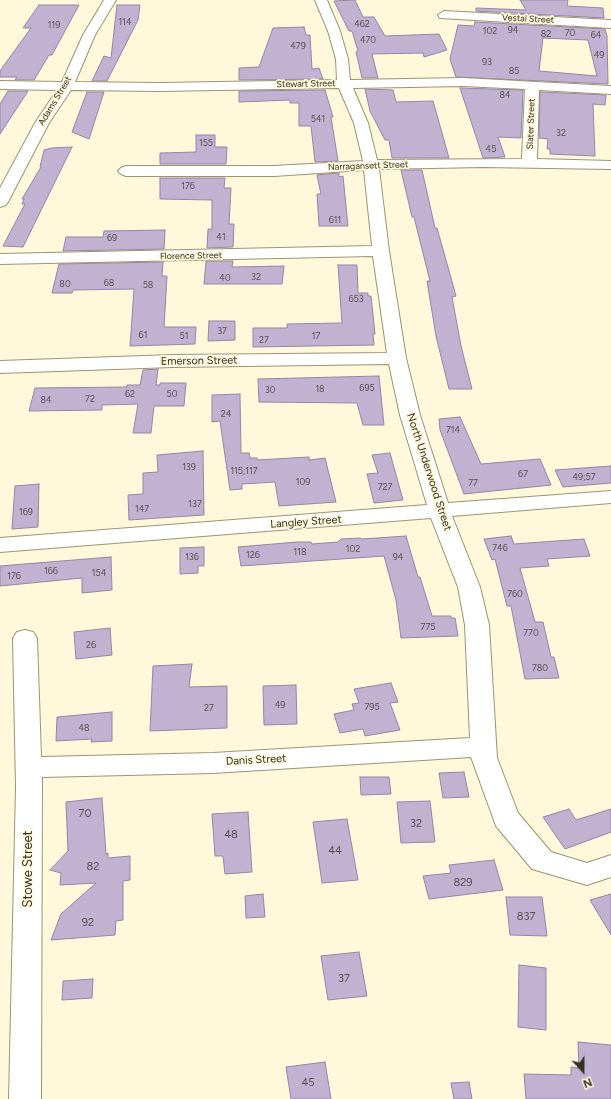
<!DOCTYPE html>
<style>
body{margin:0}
#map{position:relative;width:611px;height:1099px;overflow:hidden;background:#fff8db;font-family:Figtree,sans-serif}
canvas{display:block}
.north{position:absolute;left:563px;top:1051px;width:40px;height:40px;-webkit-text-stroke:3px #fff8db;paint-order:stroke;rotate:159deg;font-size:11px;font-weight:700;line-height:16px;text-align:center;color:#343023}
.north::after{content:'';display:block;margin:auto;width:14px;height:18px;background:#343023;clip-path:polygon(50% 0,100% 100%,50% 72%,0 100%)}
</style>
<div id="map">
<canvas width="611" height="1099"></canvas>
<div class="north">N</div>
</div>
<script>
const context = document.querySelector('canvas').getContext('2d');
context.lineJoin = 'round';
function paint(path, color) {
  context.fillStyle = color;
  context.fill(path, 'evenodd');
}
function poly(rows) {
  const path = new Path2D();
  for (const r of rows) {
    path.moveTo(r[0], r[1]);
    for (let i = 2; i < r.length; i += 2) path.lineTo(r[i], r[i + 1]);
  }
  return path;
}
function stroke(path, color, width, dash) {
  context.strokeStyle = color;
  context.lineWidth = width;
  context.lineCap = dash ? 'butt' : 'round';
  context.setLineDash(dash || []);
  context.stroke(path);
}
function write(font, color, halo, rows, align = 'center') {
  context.font = font + ' Figtree,sans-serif';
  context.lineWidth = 3.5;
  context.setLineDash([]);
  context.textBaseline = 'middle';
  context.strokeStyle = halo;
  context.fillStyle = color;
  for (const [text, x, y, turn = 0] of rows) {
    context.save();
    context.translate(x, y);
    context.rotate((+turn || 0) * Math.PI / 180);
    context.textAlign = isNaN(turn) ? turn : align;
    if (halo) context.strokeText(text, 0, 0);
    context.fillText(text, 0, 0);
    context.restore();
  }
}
const building = poly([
 [355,0,363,17,374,17,385,36,439,34,447,50,424,57,423,53,372,54,378,78,362,78,356,52,358,51,352,31,349,31,334,1,355,0],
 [520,0,568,0,567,6,603,8,604,18,476,11,476,8,526,10,520,0],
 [39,5,79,5,52,55,49,55,34,80,15,80,17,77,0,77,0,71,31,28,23,28,39,5],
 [117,5,140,5,138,20,107,81,92,81,104,56,111,58,117,5],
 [475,22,605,29,607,36,608,84,456,77,450,59,458,25,474,26,475,22],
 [543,38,588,40,597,76,539,71,543,38],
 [304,27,306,35,310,35,312,69,319,68,323,79,239,80,239,68,259,67,273,28,304,27],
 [460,88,523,90,521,138,498,137,505,157,483,158,460,88],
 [365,89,393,90,396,102,433,101,449,158,392,158,389,140,385,140,370,111,365,89],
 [325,90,333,117,331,117,338,161,315,162,311,126,299,126,299,103,290,103,290,100,239,102,239,91,325,90],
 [8,91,28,91,0,134,0,104,8,91],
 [87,92,104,92,89,139,72,132,87,92],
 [540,92,606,95,605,105,593,104,595,156,550,154,550,149,547,149,548,139,539,138,540,92],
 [196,135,215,135,215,147,227,147,226,164,160,164,160,153,196,152,196,135],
 [72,147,23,247,3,246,25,204,22,204,24,199,22,199,41,167,40,167,44,150,51,148,72,147],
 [401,170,422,170,435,228,437,228,456,296,452,297,461,346,472,389,449,389,436,336,427,281,430,281,414,217,412,217,401,170],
 [339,173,339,177,343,176,348,226,319,226,317,194,321,194,317,175,339,173],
 [160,178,225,178,224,188,231,188,229,224,234,224,233,247,207,248,208,229,212,229,212,200,160,199,160,178],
 [165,230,164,249,63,251,66,237,103,237,104,231,165,230],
 [206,261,233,261,232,267,284,266,282,284,204,284,206,261],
 [163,262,162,276,167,276,164,327,196,327,195,344,130,346,134,289,73,290,72,293,52,293,59,264,163,262],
 [338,265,357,265,358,293,368,293,368,296,371,296,375,334,373,334,374,345,253,347,253,328,287,328,287,324,342,323,338,265],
 [209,321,235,321,235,340,208,341,209,321],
 [158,369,156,385,160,385,160,383,186,383,184,406,154,406,151,433,133,433,138,404,102,405,102,410,29,411,35,388,127,387,127,385,140,385,143,370,158,369],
 [379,376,384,425,363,425,357,403,259,402,258,379,379,376],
 [240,394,241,453,249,453,250,458,257,458,257,460,309,457,309,460,325,458,336,502,279,506,275,482,242,484,242,489,230,490,220,421,212,422,212,395,240,394],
 [460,417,481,464,540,459,551,485,464,494,440,430,439,419,460,417],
 [203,451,204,515,129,520,128,495,143,494,143,473,158,472,157,455,203,451],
 [390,453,403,500,374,503,367,474,378,473,372,455,390,453],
 [611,466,611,483,563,487,555,470,611,466],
 [39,484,38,527,12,529,15,486,39,484],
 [406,536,418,577,420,577,432,616,451,616,451,618,455,618,458,636,401,638,396,600,384,556,241,566,238,547,297,542,311,542,312,544,338,542,341,539,360,538,362,539,406,536],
 [511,536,514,544,584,539,590,556,547,559,549,566,520,568,535,622,543,622,551,657,554,657,559,678,525,679,511,606,507,606,495,559,492,560,484,539,511,536],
 [204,547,204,566,198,566,198,573,180,574,180,548,204,547],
 [111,557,112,590,82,593,82,578,0,586,0,566,111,557],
 [110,628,112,655,76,659,74,632,110,628],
 [192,664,189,687,227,686,227,728,150,731,153,666,192,664],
 [391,683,398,702,390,703,400,730,365,736,363,729,340,733,334,714,354,710,352,704,359,703,354,689,391,683],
 [296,685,297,724,264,725,263,686,296,685],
 [112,712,112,741,91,742,92,739,56,741,57,717,112,712],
 [464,772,469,797,443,798,439,773,464,772],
 [360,777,389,777,391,794,361,795,360,777],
 [102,798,106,854,108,853,108,858,130,856,130,880,123,881,123,920,116,921,115,935,51,940,61,914,96,883,60,885,61,873,50,870,68,851,66,802,102,798],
 [430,801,435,842,401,843,397,802,430,801],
 [569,809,576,820,611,809,611,832,565,849,543,817,569,809],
 [248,812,252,872,225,874,223,856,215,856,212,814,248,812],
 [347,819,358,880,322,883,313,822,347,819],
 [494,860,503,890,429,899,423,876,451,873,449,865,494,860],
 [263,894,265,917,246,918,245,896,263,894],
 [611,894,611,935,590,900,611,894],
 [506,897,542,897,547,936,510,935,506,897],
 [359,952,367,996,328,1000,321,956,359,952],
 [519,965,546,968,546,1030,518,1027,519,965],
 [93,979,92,998,62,1000,63,981,93,979],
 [578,1042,611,1045,611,1099,526,1099,524,1074,571,1075,571,1067,579,1068,578,1042],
 [325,1062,331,1099,291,1099,286,1067,325,1062],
 [469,1082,472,1099,454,1099,451,1083,469,1082]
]);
const street = poly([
 [104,0,116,0,95,35,75,82,159,83,337,80,336,59,328,31,315,0,327,0,340,31,348,59,350,80,463,78,611,86,611,94,539,90,537,159,611,161,611,169,483,167,379,169,389,251,406,358,420,415,448,503,611,491,611,503,452,516,480,587,489,625,497,758,518,813,551,852,587,863,611,855,611,877,587,885,532,869,496,826,471,757,213,773,42,777,41,1099,9,1099,16,787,13,638,17,632,25,630,33,632,37,638,41,757,213,753,470,738,465,625,458,587,431,518,0,552,0,538,427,505,400,415,389,364,173,367,0,373,0,361,173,355,387,353,373,256,0,264,0,254,372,246,364,170,274,176,126,176,121,174,118,171,121,168,126,166,274,166,363,161,354,123,339,88,159,91,71,90,49,123,8,202,6,205,0,207,0,188,35,123,57,90,0,89,0,81,62,82,83,35,104,0],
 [463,86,525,89,522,159,377,160,368,123,353,88,463,86],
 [444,11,611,20,611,28,440,18,438,15,444,11]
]);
const farStreetnames = [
 ["Vestal Street",528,19,3],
 ["Stewart Street",306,84,-1],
 ["Adams Street",55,101,-59],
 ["Slater Street",531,124,-88],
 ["Narragansett Street",368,166,-2],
 ["Florence Street",191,256,-1]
];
const numberNames = [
 ["114",125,22],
 ["462",362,24],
 ["119",54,25],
 ["94",513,30],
 ["102",490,31],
 ["70",570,33],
 ["82",546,34],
 ["64",596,35],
 ["470",368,40],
 ["479",298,46],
 ["49",599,55],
 ["93",487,62],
 ["85",514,71],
 ["84",505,95],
 ["541",318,119],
 ["32",561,133],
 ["155",206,143],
 ["45",491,149],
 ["176",188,186],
 ["611",335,220],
 ["41",221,237],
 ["69",112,238],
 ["32",256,277],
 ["40",225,278],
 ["68",109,283],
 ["80",65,284],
 ["58",148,285],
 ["653",356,299],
 ["37",222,331],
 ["61",143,335],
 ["51",184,336],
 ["17",316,336],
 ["27",264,340],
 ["695",367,388],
 ["18",320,389],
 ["30",270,390],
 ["62",130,394],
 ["50",172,394],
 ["72",90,399],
 ["84",46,400],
 ["24",226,414],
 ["714",453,430],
 ["139",189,467],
 ["115;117",244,471],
 ["67",523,474],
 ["49;57",584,477],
 ["109",303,482],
 ["77",473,483],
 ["727",385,487],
 ["137",195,504],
 ["147",142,509],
 ["169",26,512],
 ["746",500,548],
 ["102",353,549],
 ["118",300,552],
 ["126",253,555],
 ["136",192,557],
 ["94",398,557],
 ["166",51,571],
 ["154",99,573],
 ["176",14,576],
 ["760",515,594],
 ["775",428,627],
 ["770",531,633],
 ["26",91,645],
 ["780",540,668],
 ["49",280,705],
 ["795",372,707],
 ["27",209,708],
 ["48",84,728]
];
const streetNames = [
 ["Emerson Street",199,361,-1],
 ["North Underwood Street",429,472,72],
 ["Langley Street",306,522,-4],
 ["Danis Street",256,760,-3]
];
const nearNumbernames = [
 ["70",85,814],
 ["32",416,824],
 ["48",231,835],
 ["44",335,851],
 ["82",93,867],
 ["829",463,883],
 ["837",526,917],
 ["92",88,923],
 ["37",344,979],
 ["45",308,1083]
];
const nearStreetnames = [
 ["Stowe Street",28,869,-90]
];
paint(building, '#c1b2d2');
stroke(building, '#9486a4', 1);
stroke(street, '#9c9473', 2);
paint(street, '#fff');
write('9px', '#343023', '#fff8db', farStreetnames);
write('9px', '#57504f', null, numberNames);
write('11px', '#343023', '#fff8db', streetNames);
write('11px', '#57504f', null, nearNumbernames);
write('13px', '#343023', '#fff8db', nearStreetnames);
</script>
